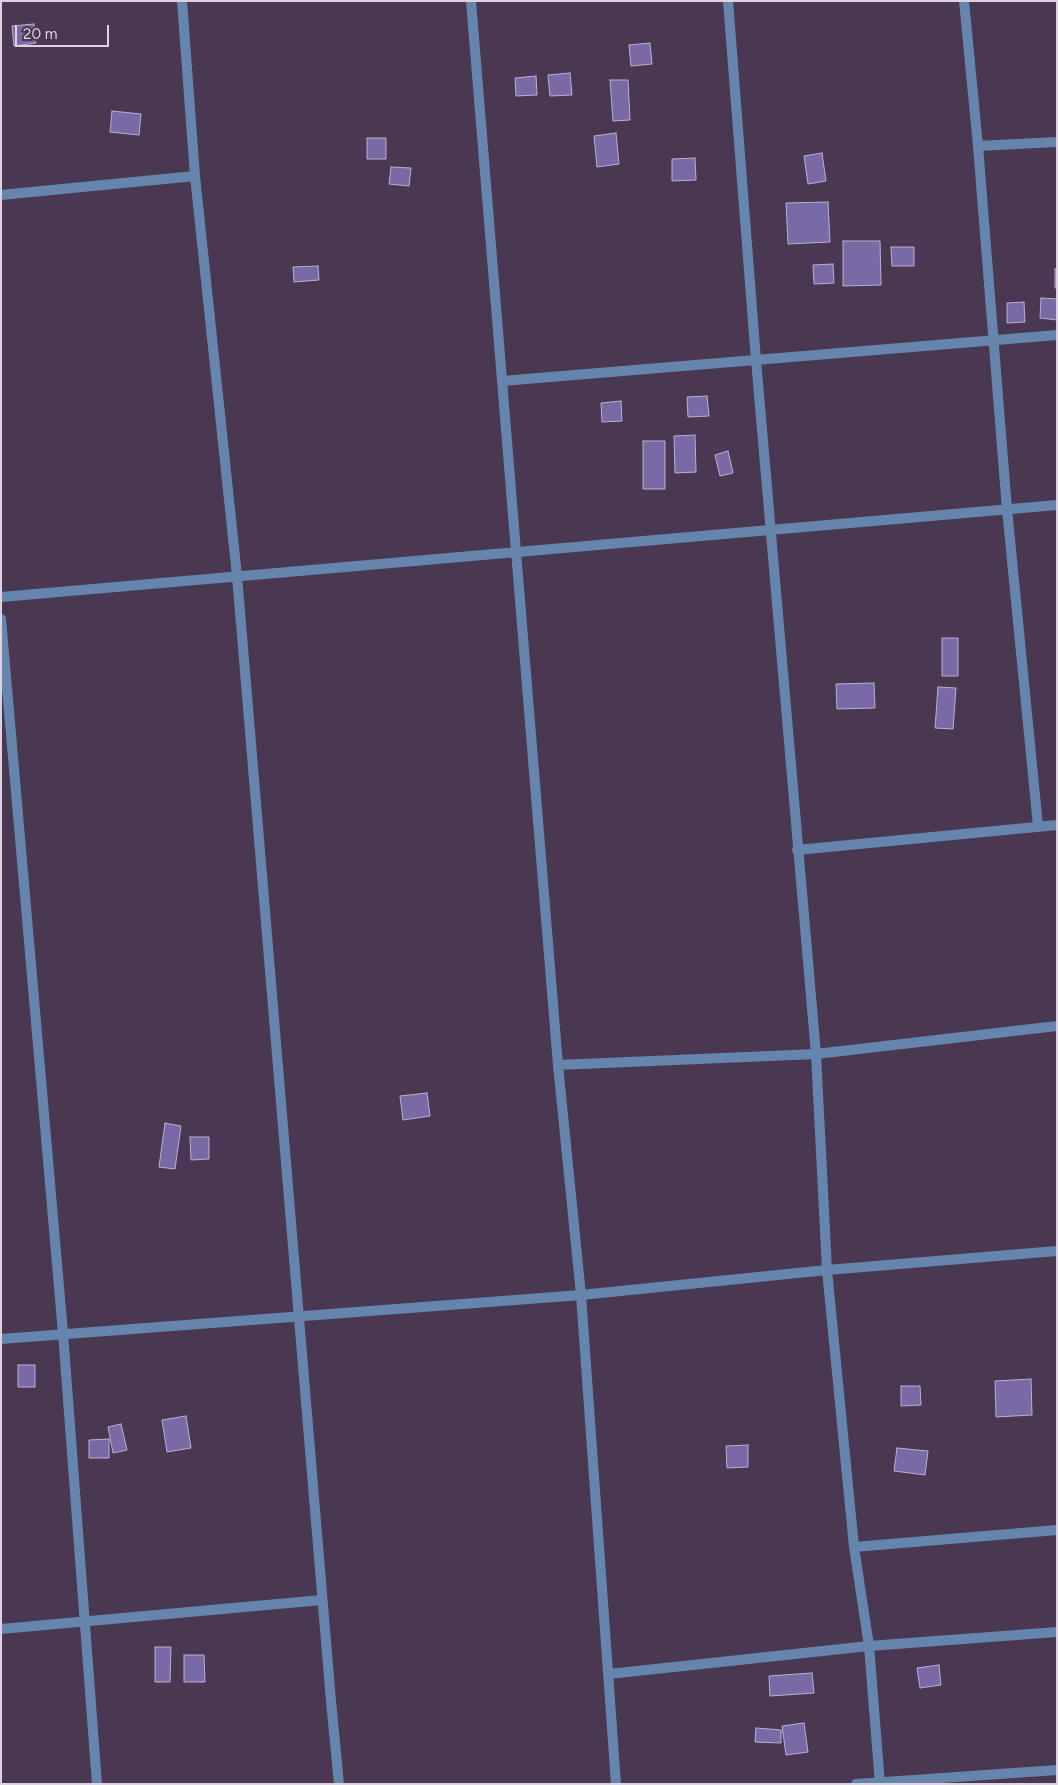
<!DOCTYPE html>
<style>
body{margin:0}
#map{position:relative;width:1058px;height:1785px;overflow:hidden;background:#4a3852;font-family:Figtree,sans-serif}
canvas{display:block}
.frame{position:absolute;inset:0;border:2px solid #ddd2e2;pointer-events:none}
.scale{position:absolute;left:15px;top:25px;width:94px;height:22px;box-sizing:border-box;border:2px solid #ddd2e2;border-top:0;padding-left:6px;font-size:15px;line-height:18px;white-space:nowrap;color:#ddd2e2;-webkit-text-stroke:4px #4a3852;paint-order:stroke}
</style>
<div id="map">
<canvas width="1058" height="1785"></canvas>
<div class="frame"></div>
<div class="scale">20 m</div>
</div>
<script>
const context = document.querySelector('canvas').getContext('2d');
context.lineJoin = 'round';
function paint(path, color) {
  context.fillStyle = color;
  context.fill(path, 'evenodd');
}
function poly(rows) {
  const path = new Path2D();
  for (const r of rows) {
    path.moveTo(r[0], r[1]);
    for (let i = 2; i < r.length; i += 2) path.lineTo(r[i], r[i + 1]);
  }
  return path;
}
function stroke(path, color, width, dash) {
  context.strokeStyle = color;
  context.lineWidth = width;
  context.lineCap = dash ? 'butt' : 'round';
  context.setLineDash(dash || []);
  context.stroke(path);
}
const building = poly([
 [34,24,36,43,14,46,12,26,34,24],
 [650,43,652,64,631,66,629,45,650,43],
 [570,73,572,95,550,96,548,75,570,73],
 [536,76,537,95,516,96,515,78,536,76],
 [610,80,628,80,630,120,613,121,610,80],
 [112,111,141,114,139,135,110,132,112,111],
 [616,133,619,164,597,167,594,136,616,133],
 [367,138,386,138,386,159,367,159,367,138],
 [822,153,826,181,808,184,804,156,822,153],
 [695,158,696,180,672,181,672,159,695,158],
 [391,167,411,168,409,186,389,184,391,167],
 [828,202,830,242,788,244,786,203,828,202],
 [843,241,880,241,881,285,843,286,843,241],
 [891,247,914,247,914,266,892,266,891,247],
 [833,264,834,283,814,284,813,265,833,264],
 [318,266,319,280,294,282,293,267,318,266],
 [1055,269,1057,269,1057,288,1055,288,1055,269],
 [1041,298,1057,299,1057,320,1040,318,1041,298],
 [1024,302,1025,322,1007,323,1007,303,1024,302],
 [707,396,709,416,688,417,687,397,707,396],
 [621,401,622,421,602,422,601,403,621,401],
 [695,435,696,472,675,473,674,436,695,435],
 [643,441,665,441,665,489,643,489,643,441],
 [728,451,733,473,720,476,715,455,728,451],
 [942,638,958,638,958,676,942,676,942,638],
 [874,683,875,708,837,709,836,684,874,683],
 [938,687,956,688,953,729,935,728,938,687],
 [427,1093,430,1116,403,1120,400,1096,427,1093],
 [165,1123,181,1126,175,1169,159,1167,165,1123],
 [190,1137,209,1137,209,1159,191,1160,190,1137],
 [18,1365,35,1365,35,1387,18,1387,18,1365],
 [1031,1379,1032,1415,996,1417,995,1381,1031,1379],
 [901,1386,920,1386,921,1405,901,1406,901,1386],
 [186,1416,191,1448,167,1452,162,1420,186,1416],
 [121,1424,127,1450,113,1453,108,1427,121,1424],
 [109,1439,109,1458,89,1458,89,1440,109,1439],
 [748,1445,748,1467,727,1468,726,1446,748,1445],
 [897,1448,928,1451,925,1475,894,1471,897,1448],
 [155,1647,171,1647,170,1682,155,1682,155,1647],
 [184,1655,204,1655,205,1682,184,1682,184,1655],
 [939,1665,941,1685,920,1688,917,1668,939,1665],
 [812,1673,814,1693,770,1696,769,1676,812,1673],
 [804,1723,808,1752,786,1755,782,1726,804,1723],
 [756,1728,781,1730,781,1743,755,1742,756,1728]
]);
const minor = poly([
 [182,1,195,176,237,576,331,1701,339,1784],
 [471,1,558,1065,581,1295,616,1784],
 [728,1,756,360,816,1054,827,1270,854,1547,869,1646,880,1784],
 [964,1,978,146,1007,509,1038,826],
 [978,146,1057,142],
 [1,195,195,176],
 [502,381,1057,335],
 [1,597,1057,505],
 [1,619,63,1333,97,1784],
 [797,850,1057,825],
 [558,1065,816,1054,1057,1026],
 [1,1339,581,1295,827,1270,1057,1251],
 [854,1547,1057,1530],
 [1,1629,322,1600],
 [609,1674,869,1646,1057,1632],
 [856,1784,1057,1770]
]);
paint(building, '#796aa6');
stroke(building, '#b8b1d4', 1);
stroke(minor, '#6685ac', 10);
</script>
